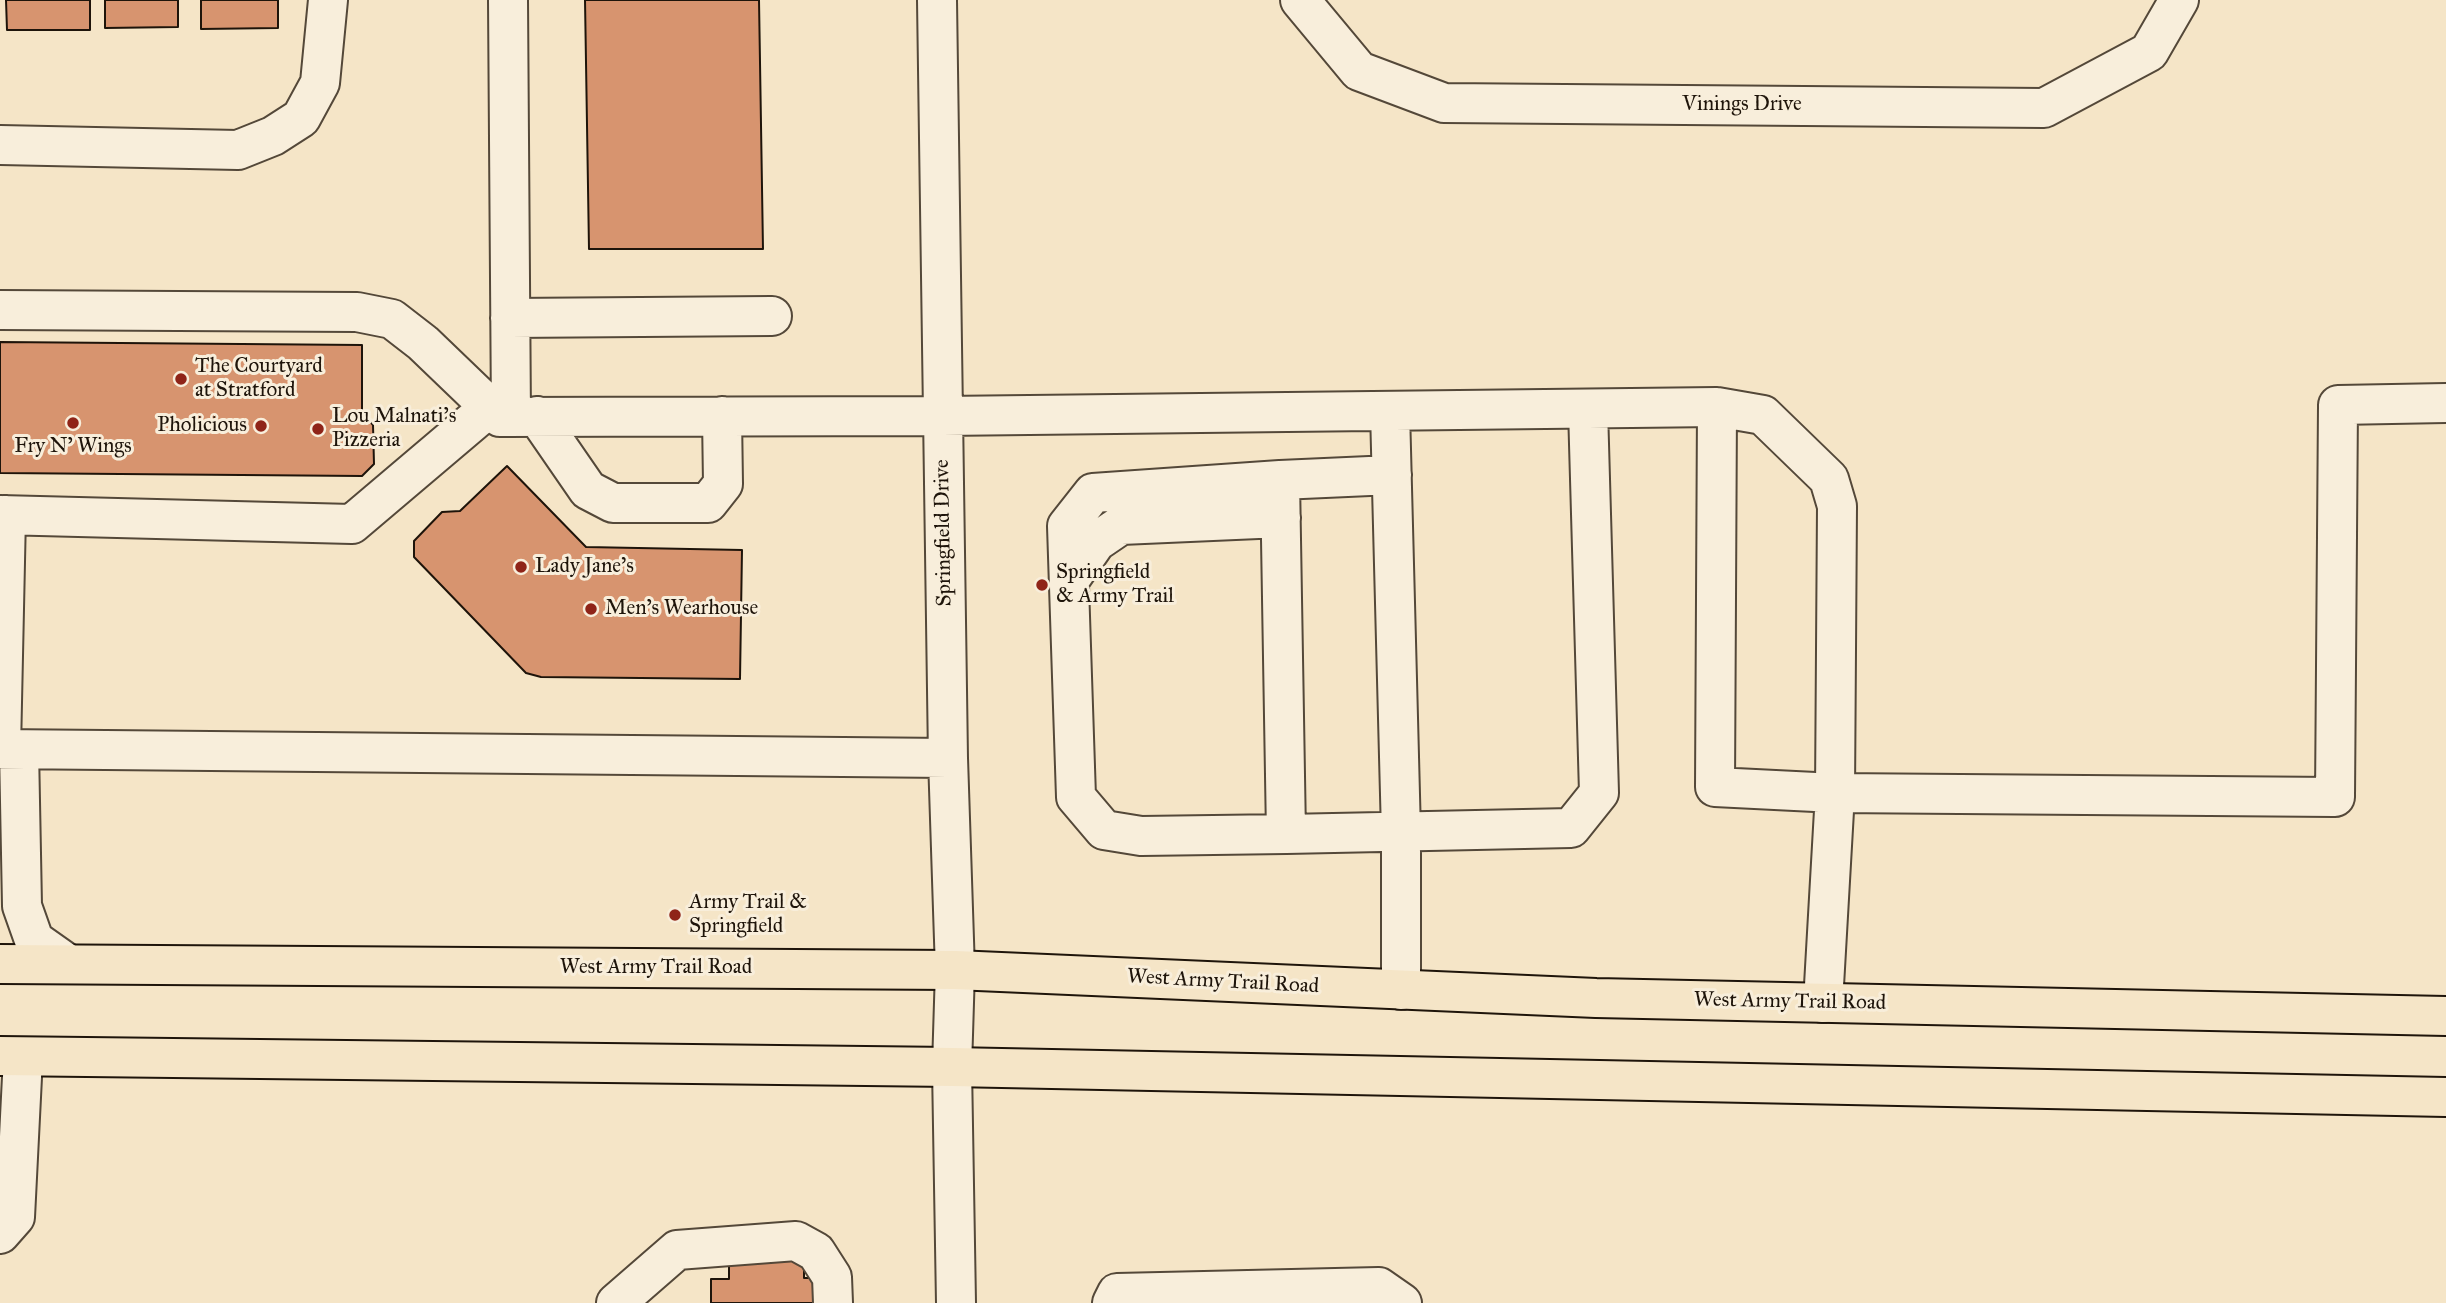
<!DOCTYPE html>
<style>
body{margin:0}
canvas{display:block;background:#f5e5c7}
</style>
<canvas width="2446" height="1303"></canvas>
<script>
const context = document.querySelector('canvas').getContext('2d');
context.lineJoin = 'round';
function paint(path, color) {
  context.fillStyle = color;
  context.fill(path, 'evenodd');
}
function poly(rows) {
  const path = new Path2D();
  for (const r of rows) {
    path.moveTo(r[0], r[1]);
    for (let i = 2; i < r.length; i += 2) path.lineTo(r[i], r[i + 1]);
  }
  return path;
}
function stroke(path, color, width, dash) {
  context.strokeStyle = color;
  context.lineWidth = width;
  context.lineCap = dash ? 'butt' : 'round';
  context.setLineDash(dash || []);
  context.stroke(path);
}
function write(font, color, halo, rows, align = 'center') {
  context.font = font + ' "IM FELL Great Primer",serif';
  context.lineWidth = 6;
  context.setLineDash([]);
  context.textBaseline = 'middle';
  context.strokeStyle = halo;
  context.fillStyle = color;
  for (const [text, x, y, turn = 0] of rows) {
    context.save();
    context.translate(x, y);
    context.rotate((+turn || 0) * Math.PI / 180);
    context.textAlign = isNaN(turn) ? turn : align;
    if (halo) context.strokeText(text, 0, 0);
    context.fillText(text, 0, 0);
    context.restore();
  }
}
const building = poly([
 [6,0,90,0,90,30,7,30,6,0],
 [105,0,178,0,178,27,105,28,105,0],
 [201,0,278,0,278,28,201,29,201,0],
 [585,0,759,0,763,249,589,249,585,0],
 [0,342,362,345,362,412,373,425,374,464,362,476,0,473,0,342],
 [507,466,586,547,742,550,740,679,541,677,526,673,414,557,414,541,442,512,460,511,507,466],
 [729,1257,804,1260,804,1278,819,1278,820,1303,711,1303,711,1279,729,1279,729,1257]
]);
const minor = poly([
 [508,0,511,417],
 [937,0,948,758,955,970,952,1067,956,1303],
 [1300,0,1359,71,1444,103,2044,108,2149,52,2179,0],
 [0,145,238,150,273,136,301,118,320,83,328,0],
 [0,310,357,312,392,319,423,343,500,417,943,416,1717,407,1763,415,1829,479,1837,506,1835,793,1823,1003],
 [510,318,772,316],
 [1717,407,1715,787,1835,793,2335,797,2338,405,2446,403],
 [1390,411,1401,833,1401,990],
 [537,416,588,490,613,503,708,503,723,484,722,416],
 [1392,475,1280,480,1286,834,1571,828,1599,793,1588,409],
 [1280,480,1093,493,1067,526,1076,797,1104,830,1141,836,1286,834],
 [0,515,352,524,490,407],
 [1071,578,1096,542,1121,525,1281,518],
 [0,749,948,758],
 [1,749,6,515],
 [19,749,22,906,34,940,68,964],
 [0,1234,15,1217,23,1057],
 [616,1303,677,1250,796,1241,816,1252,832,1277,833,1303],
 [1112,1303,1117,1293,1379,1287,1402,1303]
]);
const major = poly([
 [0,964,955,970,1596,998,2446,1016],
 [0,1056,952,1067,2446,1097]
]);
const markers = [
 [181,379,7,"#8f2418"],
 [73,423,7,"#8f2418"],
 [261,426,7,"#8f2418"],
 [318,429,7,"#8f2418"],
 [521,567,7,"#8f2418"],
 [1042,585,7,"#8f2418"],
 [591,609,7,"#8f2418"],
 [675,915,7,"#8f2418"]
];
const streetNames = [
 ["Vinings Drive",1742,105],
 ["Springfield Drive",944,533,-91],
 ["West Army Trail Road",656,968],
 ["West Army Trail Road",1223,982,3],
 ["West Army Trail Road",1790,1002,1]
];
const poiNames = [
 ["The Courtyard",195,367],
 ["at Stratford",195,391],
 ["Lou Malnati's",332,417],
 ["Pizzeria",332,441],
 ["Pholicious",247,426,"right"],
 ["Fry N' Wings",73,447,"center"],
 ["Lady Jane's",535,567],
 ["Springfield",1056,573],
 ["& Army Trail",1056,597],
 ["Men's Wearhouse",605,609],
 ["Army Trail &",689,903],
 ["Springfield",689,927]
];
paint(building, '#d7946f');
stroke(building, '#1e140a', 2);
stroke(minor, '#544839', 42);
stroke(major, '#1e140a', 42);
stroke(minor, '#f8eedb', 38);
stroke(major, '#f5e5c7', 38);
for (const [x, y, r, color] of markers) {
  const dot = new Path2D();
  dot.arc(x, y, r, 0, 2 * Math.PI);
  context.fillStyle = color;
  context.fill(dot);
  stroke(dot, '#f8eedb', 2.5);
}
write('21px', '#1e140a', '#f8eedb', streetNames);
write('21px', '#1e140a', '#f8eedb', poiNames, 'left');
</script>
